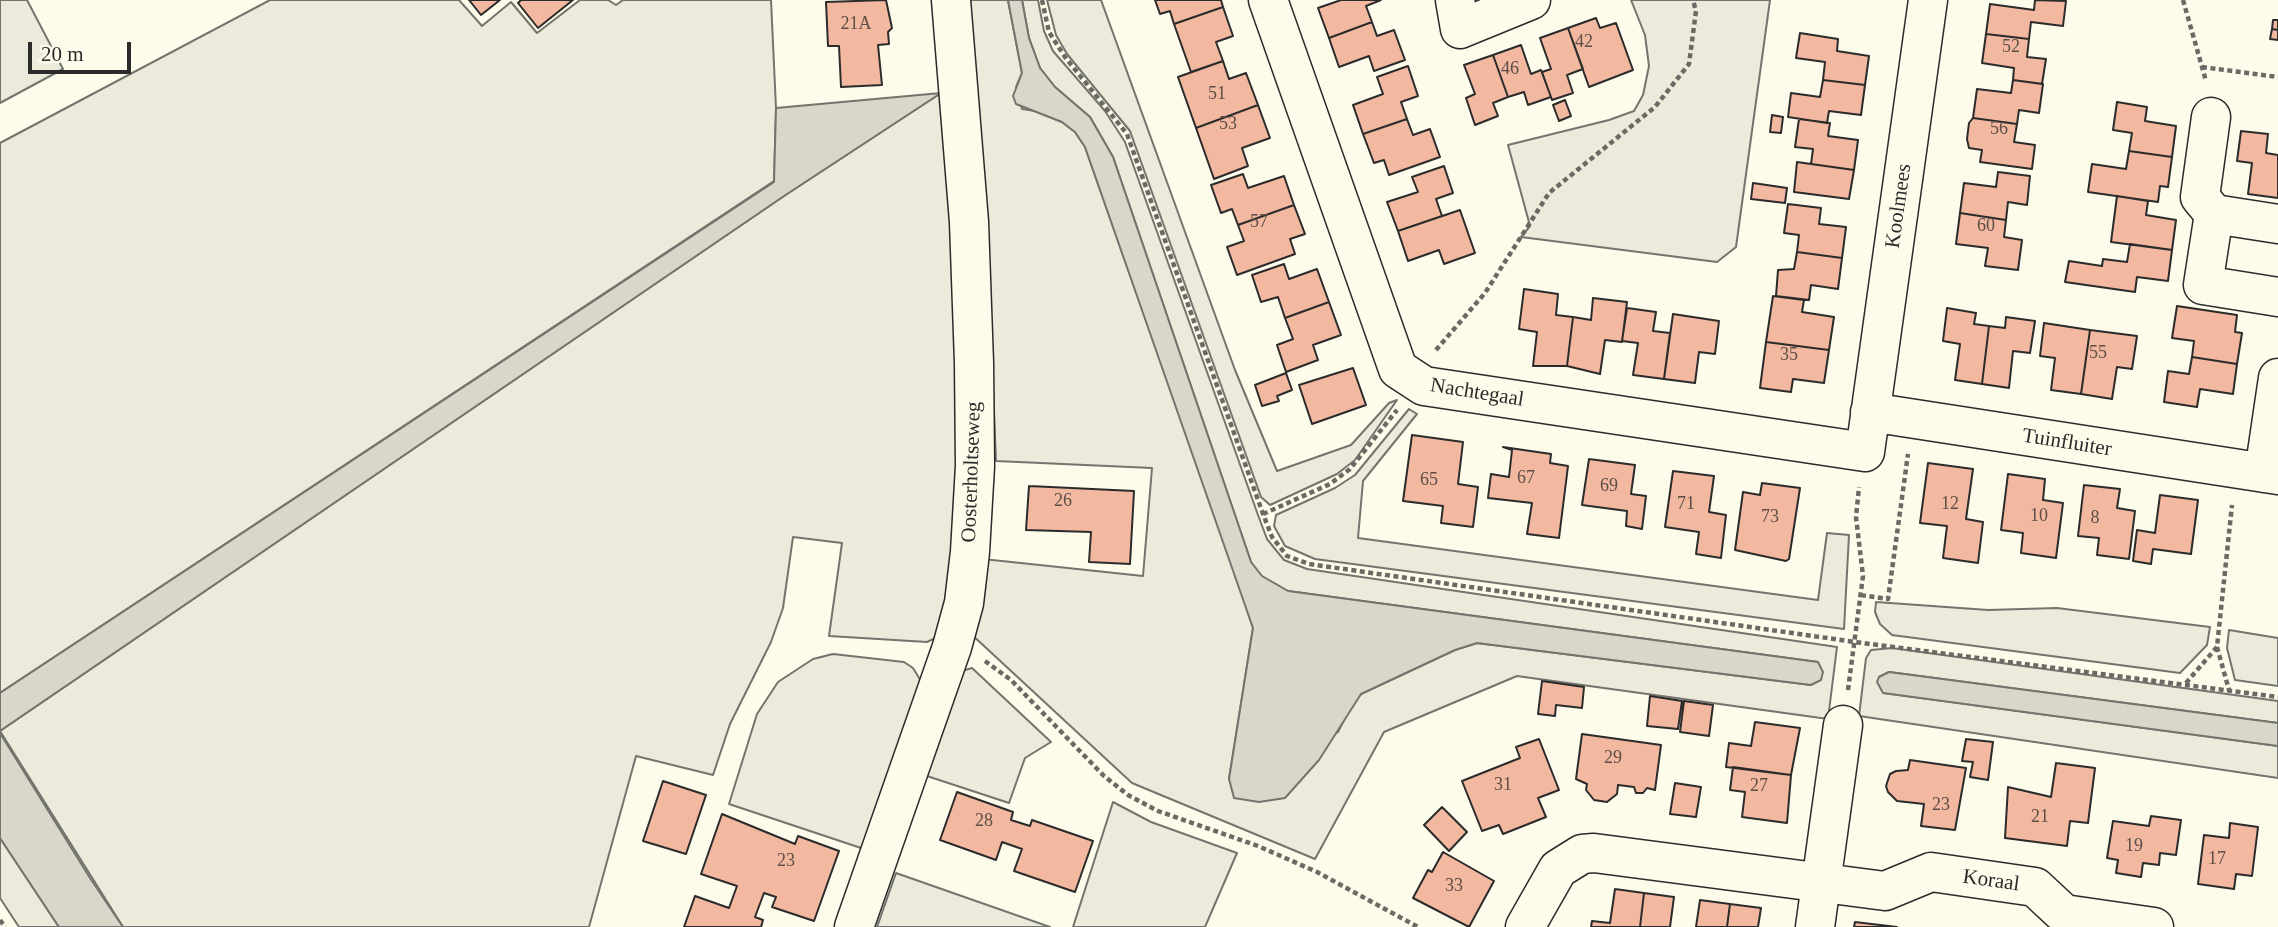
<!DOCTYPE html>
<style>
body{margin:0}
#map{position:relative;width:2278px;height:927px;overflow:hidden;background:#fdfbea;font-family:Georgia,serif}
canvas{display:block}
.scale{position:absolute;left:28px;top:42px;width:103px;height:32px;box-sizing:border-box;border:4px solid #2b2b2b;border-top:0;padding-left:9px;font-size:21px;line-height:24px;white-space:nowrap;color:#2b2b2b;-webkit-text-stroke:5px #fdfbea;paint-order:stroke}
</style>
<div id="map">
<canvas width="2278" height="927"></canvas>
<div class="scale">20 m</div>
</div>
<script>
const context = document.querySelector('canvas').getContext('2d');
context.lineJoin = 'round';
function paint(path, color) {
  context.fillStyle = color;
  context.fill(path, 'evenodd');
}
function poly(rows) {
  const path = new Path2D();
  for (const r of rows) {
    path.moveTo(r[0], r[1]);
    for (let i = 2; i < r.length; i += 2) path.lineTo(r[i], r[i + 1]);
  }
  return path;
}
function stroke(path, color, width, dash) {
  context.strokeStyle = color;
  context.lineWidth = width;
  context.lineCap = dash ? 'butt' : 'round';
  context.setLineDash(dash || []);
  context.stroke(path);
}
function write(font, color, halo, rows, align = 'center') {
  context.font = font + ' Georgia,serif';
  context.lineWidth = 5;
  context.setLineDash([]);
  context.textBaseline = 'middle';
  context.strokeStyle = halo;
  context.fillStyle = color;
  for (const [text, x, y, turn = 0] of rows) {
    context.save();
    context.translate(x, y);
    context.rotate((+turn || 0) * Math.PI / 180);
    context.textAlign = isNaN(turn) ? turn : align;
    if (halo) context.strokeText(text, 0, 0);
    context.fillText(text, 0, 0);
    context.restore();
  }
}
const green = poly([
 [0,0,27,0,63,69,0,103,0,0],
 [270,0,459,0,482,26,511,2,537,33,580,0,608,0,616,5,623,0,771,0,776,108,774,181,0,693,0,143,270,0],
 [969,0,1008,0,1022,73,1016,87,1022,109,1035,111,1062,122,1075,132,1085,147,1239,585,1253,628,1229,779,1338,732,1351,706,1361,694,1455,650,1477,643,1811,685,1818,662,1288,591,1261,576,1251,562,1113,157,1090,117,1055,87,1040,68,1029,38,1022,0,1038,0,1044,31,1053,51,1105,111,1125,142,1258,515,1267,539,1284,560,1307,569,1837,647,1828,719,1517,676,1384,732,1315,859,1132,783,970,633,983,559,1143,576,1152,468,996,461,989,283,969,0],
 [1047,0,1101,0,1235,370,1277,471,1351,445,1389,403,1397,400,1355,460,1337,474,1270,505,1261,497,1130,131,1067,54,1056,35,1047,0],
 [1631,0,1770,0,1736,247,1717,262,1521,237,1530,226,1508,145,1609,120,1634,111,1643,95,1649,66,1645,35,1631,0],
 [941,93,955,293,957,562,944,634,927,642,829,636,842,543,793,537,783,608,771,642,730,724,713,775,636,756,589,927,123,927,0,731,784,196,941,93],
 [1409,409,1417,414,1363,481,1358,538,1818,600,1827,533,1849,535,1844,629,1315,559,1285,546,1274,526,1276,515,1335,488,1355,475,1409,409],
 [1876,602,1988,610,2057,608,2210,627,2207,645,2180,673,1892,635,1880,624,1875,612,1876,602],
 [2229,630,2278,638,2278,686,2235,680,2227,648,2229,630],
 [1892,648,2278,701,2278,723,1889,672,1879,677,1884,693,2278,746,2278,778,1859,716,1866,658,1871,650,1892,648],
 [833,654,904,662,913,668,924,686,867,850,729,804,757,714,778,682,813,659,833,654],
 [972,668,1051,742,1025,758,1009,803,927,776,962,671,972,668],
 [1113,802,1151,822,1237,853,1205,927,1073,927,1113,802],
 [0,838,59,927,19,927,0,898,0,838],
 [896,873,1050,927,877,927,896,873]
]);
const water = poly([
 [1008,0,1022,0,1029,38,1040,68,1055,87,1090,117,1113,157,1251,562,1262,576,1288,591,1818,662,1823,672,1821,680,1811,685,1477,643,1455,650,1361,694,1319,760,1285,798,1259,802,1234,798,1229,779,1253,628,1085,147,1075,132,1062,122,1016,104,1013,96,1022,73,1008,0],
 [941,93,784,196,0,731,0,693,774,182,776,108,941,93],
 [1889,672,2278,723,2278,746,1883,693,1877,682,1879,677,1889,672],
 [0,733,90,878,123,927,59,927,0,838,0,733]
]);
const building = poly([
 [469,0,500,0,481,15,469,0],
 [521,0,573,0,538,28,518,3,521,0],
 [886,0,892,28,888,32,889,44,878,45,882,85,841,87,839,46,828,46,826,2,886,0],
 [1155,0,1221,0,1223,7,1174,24,1170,11,1160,14,1155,0],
 [1341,0,1381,0,1366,6,1372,22,1329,38,1318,8,1341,0],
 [2035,0,2066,1,2063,26,2031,22,2029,39,1986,34,1990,4,2034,10,2035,0],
 [1223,7,1233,36,1216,42,1223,61,1191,72,1174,24,1223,7],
 [1596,18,1600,28,1616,23,1633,70,1589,87,1568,28,1596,18],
 [2273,20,2278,20,2278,30,2272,29,2273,20],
 [1372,22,1377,36,1394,30,1405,60,1374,71,1369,56,1339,67,1329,38,1372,22],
 [1568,28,1583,69,1567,75,1573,93,1552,100,1542,72,1551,69,1540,38,1568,28],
 [2272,29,2278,30,2278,40,2270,39,2272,29],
 [1800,33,1838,39,1837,51,1869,56,1865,85,1823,80,1825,62,1796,58,1800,33],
 [1986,34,2029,39,2027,57,2046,59,2042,84,2013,80,2014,68,1982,63,1986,34],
 [1521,45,1531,74,1541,70,1551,97,1528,105,1524,92,1508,97,1493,55,1521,45],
 [1493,55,1508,97,1493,103,1498,116,1475,125,1466,98,1475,94,1464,65,1493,55],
 [1223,61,1229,79,1246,73,1258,105,1196,128,1178,77,1223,61],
 [1408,66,1418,96,1401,102,1407,119,1363,134,1353,105,1383,94,1377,77,1408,66],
 [1823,80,1865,85,1861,115,1829,111,1827,123,1788,117,1791,93,1820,97,1823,80],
 [2013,80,2043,84,2039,113,2019,110,2017,124,1973,118,1977,89,2011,93,2013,80],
 [1565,100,1571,116,1559,121,1553,105,1565,100],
 [2117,102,2147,107,2145,121,2176,126,2172,157,2129,151,2132,133,2113,130,2117,102],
 [1258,105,1270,138,1242,148,1248,166,1214,179,1196,128,1258,105],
 [1772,115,1783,117,1781,133,1770,132,1772,115],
 [1973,118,2017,124,2014,142,2035,145,2032,169,1980,162,1982,150,1969,148,1967,139,1969,123,1973,118],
 [1407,119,1413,135,1430,129,1440,157,1389,175,1384,160,1374,163,1363,134,1407,119],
 [1799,119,1830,123,1828,136,1858,140,1854,170,1811,164,1813,149,1795,147,1799,119],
 [2241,131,2268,134,2266,153,2278,155,2278,198,2248,194,2252,163,2237,161,2241,131],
 [2129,151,2172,157,2168,187,2160,186,2158,202,2088,192,2092,164,2126,169,2129,151],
 [1797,162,1854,170,1849,199,1794,192,1797,162],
 [1444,166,1453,193,1436,199,1442,216,1398,231,1387,202,1418,192,1412,177,1444,166],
 [1998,172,2030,176,2027,205,2008,202,2006,220,1960,213,1964,183,1996,187,1998,172],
 [1243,174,1248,188,1284,176,1294,205,1238,225,1232,209,1221,213,1211,185,1243,174],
 [1753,183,1787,188,1785,203,1751,199,1753,183],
 [2117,196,2148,201,2146,215,2176,220,2172,250,2111,242,2117,196],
 [1788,204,1821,208,1819,224,1846,227,1842,258,1797,252,1799,235,1784,233,1788,204],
 [1294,205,1305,234,1290,239,1295,254,1237,275,1227,247,1244,241,1238,225,1294,205],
 [1460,210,1475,253,1444,264,1439,250,1408,261,1398,231,1460,210],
 [1960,213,2006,220,2004,237,2022,240,2018,270,1985,266,1988,248,1956,244,1960,213],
 [2130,244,2172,250,2168,281,2137,277,2135,292,2065,282,2069,261,2102,266,2103,259,2127,262,2130,244],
 [1797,252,1842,258,1838,289,1811,285,1809,300,1776,296,1778,270,1794,269,1797,252],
 [1284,264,1289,279,1317,269,1329,302,1285,318,1278,297,1261,302,1252,275,1284,264],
 [1524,289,1558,294,1556,315,1573,317,1567,366,1533,366,1537,332,1519,329,1524,289],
 [1773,296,1804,300,1802,312,1834,317,1829,350,1766,342,1773,296],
 [1593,298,1627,302,1622,342,1605,340,1600,374,1567,366,1573,317,1591,320,1593,298],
 [1329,302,1341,335,1313,345,1318,360,1286,372,1277,345,1293,339,1285,318,1329,302],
 [2177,306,2237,315,2235,332,2242,333,2237,364,2192,357,2194,341,2172,338,2177,306],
 [1627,308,1656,312,1653,331,1670,333,1664,379,1633,375,1638,343,1622,341,1627,308],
 [1947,308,1976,313,1974,324,1989,326,1982,384,1955,380,1960,344,1943,341,1947,308],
 [1673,314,1719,321,1715,354,1699,352,1695,383,1664,379,1673,314],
 [2006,317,2035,321,2030,353,2013,351,2009,388,1982,384,1989,326,2005,328,2006,317],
 [2044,323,2090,330,2081,394,2051,390,2055,358,2040,356,2044,323],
 [2090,330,2137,336,2132,369,2117,367,2112,399,2081,394,2090,330],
 [1766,342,1829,350,1824,383,1793,379,1791,392,1760,388,1766,342],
 [2192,357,2237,364,2233,394,2200,389,2197,407,2164,402,2168,371,2189,374,2192,357],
 [1353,368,1366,405,1312,424,1299,385,1353,368],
 [1286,373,1292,390,1277,396,1279,401,1262,406,1255,385,1286,373],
 [1412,435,1463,442,1458,484,1478,487,1473,527,1441,523,1443,506,1403,501,1412,435],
 [1503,447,1551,454,1550,463,1568,466,1559,538,1527,534,1532,503,1488,498,1491,474,1509,477,1512,450,1503,447],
 [1589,459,1635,465,1631,494,1646,496,1642,529,1626,526,1627,511,1582,505,1589,459],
 [1928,463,1973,469,1966,519,1983,522,1978,563,1943,558,1947,526,1920,523,1928,463],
 [1673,471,1714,476,1709,512,1726,515,1721,558,1696,554,1699,532,1665,527,1673,471],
 [2008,474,2045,479,2043,500,2063,503,2056,558,2021,553,2023,533,2001,530,2008,474],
 [1762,483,1800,488,1789,559,1786,561,1735,550,1743,492,1760,495,1762,483],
 [2084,485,2120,489,2117,508,2135,511,2129,559,2097,555,2099,538,2078,536,2084,485],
 [1029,486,1134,491,1130,564,1089,562,1091,532,1026,530,1029,486],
 [2160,495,2198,500,2191,554,2153,549,2151,564,2133,561,2137,530,2155,533,2160,495],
 [1542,681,1584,687,1582,708,1556,705,1555,716,1538,714,1542,681],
 [1650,696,1682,701,1678,729,1647,726,1650,696],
 [1684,701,1713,705,1709,736,1680,732,1684,701],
 [1755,722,1800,728,1791,775,1726,767,1729,743,1751,746,1755,722],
 [1582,734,1661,745,1655,790,1647,788,1643,793,1636,793,1634,787,1618,785,1617,794,1607,802,1594,800,1586,790,1587,784,1576,779,1582,734],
 [1539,739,1559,790,1538,798,1546,817,1503,834,1499,825,1482,831,1462,781,1520,758,1516,747,1539,739],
 [1966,739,1993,742,1988,780,1970,777,1973,762,1962,761,1966,739],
 [1910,760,1966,768,1955,830,1921,826,1924,804,1897,801,1888,792,1886,786,1890,774,1896,771,1908,770,1910,760],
 [2056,763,2095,768,2088,823,2070,821,2067,846,2005,838,2008,787,2051,797,2056,763],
 [1733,767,1791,775,1787,823,1742,817,1745,792,1730,790,1733,767],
 [663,781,706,795,686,854,643,841,663,781],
 [1675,783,1701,787,1696,817,1670,814,1675,783],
 [957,792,1013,812,1011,820,1030,826,1032,820,1093,841,1075,892,1014,871,1022,849,1002,842,996,860,940,840,957,792],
 [1442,807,1467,832,1449,851,1424,825,1442,807],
 [722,814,795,844,798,836,839,851,814,921,772,907,776,897,764,893,755,917,763,920,761,927,684,927,695,896,729,908,737,886,701,874,722,814],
 [2151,816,2181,820,2176,855,2160,853,2159,865,2143,863,2141,877,2116,873,2118,860,2107,858,2113,821,2149,826,2151,816],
 [2230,823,2258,827,2252,876,2236,874,2234,889,2198,884,2204,835,2229,838,2230,823],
 [1443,852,1494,881,1469,927,1413,898,1428,870,1432,872,1443,852],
 [1615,889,1644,893,1640,927,1591,927,1592,921,1610,923,1615,889],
 [1644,893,1674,897,1670,927,1640,927,1644,893],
 [1700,900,1730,904,1727,927,1696,927,1700,900],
 [1730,904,1761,908,1758,927,1727,927,1730,904],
 [1855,922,1897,927,1854,927,1855,922]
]);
const path = poly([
 [1042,0,1049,32,1065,57,1127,134,1263,514,1272,537,1287,556,1309,564,1855,642,2278,697],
 [2183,0,2206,81],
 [2202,67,2278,77],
 [1436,350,1485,293,1549,193,1655,107,1689,64,1696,11,1693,0],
 [1263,514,1330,484,1350,469,1397,410],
 [1861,595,1888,599,1908,454],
 [2217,647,2229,690],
 [985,661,1011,680,1104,776,1128,795,1158,811,1258,846,1317,872,1418,927],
 [2186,683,2217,647,2232,505],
 [1848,690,1863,576,1856,517,1859,487],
 [0,920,5,927]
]);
const minor = poly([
 [1268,0,1398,369,1424,386,1865,452,1928,0],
 [1455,0,1460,29,1531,0],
 [2211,117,2200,197,2214,214,2278,224],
 [2214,214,2203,285,2278,297],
 [1870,412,2278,475],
 [2264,473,2278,378],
 [854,927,952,647,964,603,970,552,975,466,974,363,969,222,951,0],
 [1525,927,1558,869,1582,854,1594,853,1885,891,1931,872,2035,887,2064,914,2154,927],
 [1815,927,1843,725]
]);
const numberNames = [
 ["21A",856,24],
 ["42",1584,42],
 ["52",2011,47],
 ["46",1510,69],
 ["51",1217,94],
 ["53",1228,124],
 ["56",1999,129],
 ["57",1259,222],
 ["60",1986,226],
 ["55",2098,353],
 ["35",1789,355],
 ["67",1526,478],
 ["65",1429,480],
 ["69",1609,486],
 ["26",1063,501],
 ["71",1686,504],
 ["12",1950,504],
 ["10",2039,516],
 ["73",1770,517],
 ["8",2095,518],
 ["29",1613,758],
 ["31",1503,785],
 ["27",1759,786],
 ["23",1941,805],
 ["21",2040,817],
 ["28",984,821],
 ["19",2134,846],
 ["17",2217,859],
 ["23",786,861],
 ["33",1454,886]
];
const streetNames = [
 ["Koolmees",1899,206,-82],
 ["Nachtegaal",1477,393,9],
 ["Tuinfluiter",2067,443,9],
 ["Oosterholtseweg",972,472,-88],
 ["Koraal",1991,881,8]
];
paint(green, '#ecebdb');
stroke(green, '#74746e', 2);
paint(water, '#d8d7c9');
stroke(water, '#74746e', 2);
paint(building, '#f2b8a0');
stroke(building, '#2b2b2b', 2);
stroke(minor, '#2b2b2b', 41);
stroke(path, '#6a6964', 4.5, [5, 3.5]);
stroke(minor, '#fdfbea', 38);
write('18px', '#5d4e48', null, numberNames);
write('21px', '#2b2b2b', '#fdfbea', streetNames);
</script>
